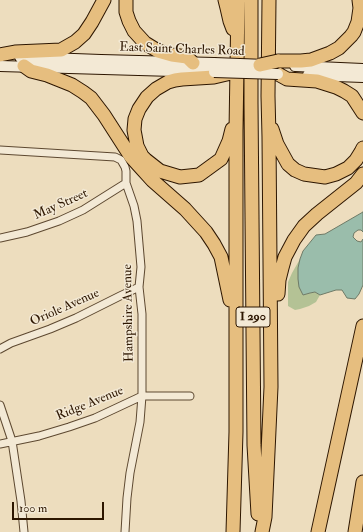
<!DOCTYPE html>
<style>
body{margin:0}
#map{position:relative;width:363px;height:532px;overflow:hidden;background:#edddbe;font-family:"IM FELL Double Pica",serif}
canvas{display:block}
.scale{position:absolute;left:12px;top:502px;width:92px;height:18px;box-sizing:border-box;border:2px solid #2d1600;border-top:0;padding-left:5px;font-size:12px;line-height:14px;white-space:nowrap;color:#2d1600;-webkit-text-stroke:3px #f3e9d5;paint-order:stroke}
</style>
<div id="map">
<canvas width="363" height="532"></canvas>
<div class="scale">100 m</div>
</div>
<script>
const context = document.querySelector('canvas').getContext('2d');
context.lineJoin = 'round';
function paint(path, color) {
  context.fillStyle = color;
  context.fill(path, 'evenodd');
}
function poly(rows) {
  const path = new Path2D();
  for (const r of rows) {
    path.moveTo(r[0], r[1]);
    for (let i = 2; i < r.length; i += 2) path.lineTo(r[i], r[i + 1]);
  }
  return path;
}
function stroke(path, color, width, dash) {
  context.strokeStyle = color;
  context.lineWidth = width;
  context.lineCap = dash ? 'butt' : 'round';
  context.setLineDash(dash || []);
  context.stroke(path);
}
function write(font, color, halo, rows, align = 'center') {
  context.font = font + ' "IM FELL Double Pica",serif';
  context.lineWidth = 3;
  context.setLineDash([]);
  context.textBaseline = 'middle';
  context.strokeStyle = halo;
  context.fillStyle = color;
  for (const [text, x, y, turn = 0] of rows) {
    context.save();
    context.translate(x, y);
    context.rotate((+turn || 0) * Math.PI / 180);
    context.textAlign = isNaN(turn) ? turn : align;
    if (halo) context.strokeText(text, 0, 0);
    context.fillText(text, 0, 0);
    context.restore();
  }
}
const green = poly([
 [300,259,298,268,303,295,310,293,315,292,320,295,316,302,309,306,300,309,295,310,288,306,288,282,292,273]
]);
const water = poly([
 [363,212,363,232,361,230,358,230,354,233,353,237,357,241,361,242,363,239,363,285,359,294,355,299,347,298,342,290,336,290,320,295,315,292,310,293,303,295,299,287,298,279,298,268,300,259,303,251,316,235,325,234,363,212]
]);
const street = poly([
 [0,150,115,157,121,160,125,167,126,171,126,183,134,206,137,221,141,267,139,287,142,314,142,396,140,422,130,473,127,498,125,532],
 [0,238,27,232,59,221,83,210,126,183],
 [0,349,11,343,50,329,76,318,120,296,139,287],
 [0,405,12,441,21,501,24,532],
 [0,444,39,436,69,427,95,418,142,396,190,396]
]);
const secondary = poly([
 [20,57,101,60,214,63],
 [0,66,208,72],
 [295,66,363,69],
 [308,75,363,77]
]);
const highway = poly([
 [126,0,126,12,129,21,134,31,145,43,158,51,172,55,187,57,193,63],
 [225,0,227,8,230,21,233,29],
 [251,0,251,102,254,445,258,514],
 [0,55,15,52,61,50,75,42,84,34,92,22,104,0],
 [278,61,301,61,311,60,330,53,339,48,351,36,354,32,358,22,360,8,359,0],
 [24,66,31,71,47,75,72,85,83,92,91,98,104,115,131,157,141,168,152,180,185,209,206,232,214,244,221,257,230,300],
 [231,73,214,77,182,79,175,80,168,82,156,89,147,97,139,109,135,119,134,130,137,146,142,156,146,160,160,171,180,177,199,175,221,159,229,141,232,129],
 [278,74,287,79,317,81,336,87,344,91,352,96,363,113],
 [272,129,277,144,288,164,295,170,304,174,325,177,336,174,348,168,356,160,361,152,363,148],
 [278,294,279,280,282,268,285,257,294,240,304,226,317,214,356,183,363,174],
 [233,532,236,432,236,131,238,0],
 [262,532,265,517,271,387,269,137,268,96,269,0],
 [318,532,363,326],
 [355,532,363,482]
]);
const secondaryBridge = poly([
 [214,63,266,65],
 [214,72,278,74]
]);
const highwayBridge = poly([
 [260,65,278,61]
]);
const shields = [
 [253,317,34]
];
const shieldNames = [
 ["I 290",253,317]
];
const streetNames = [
 ["East Saint Charles Road",182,50,2],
 ["May Street",61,205,-24],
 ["Oriole Avenue",65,308,-24],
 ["Hampshire Avenue",129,313,-91],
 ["Ridge Avenue",90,404,-22]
];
paint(green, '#b4c295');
paint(water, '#9abdab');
stroke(water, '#6e7a67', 1);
stroke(street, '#5d4830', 9);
stroke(secondary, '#2d1600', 12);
stroke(highway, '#2d1600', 15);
stroke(street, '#f3e9d5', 7);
stroke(secondary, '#f3e9d5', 10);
stroke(highway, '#e6be7f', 13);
stroke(secondaryBridge, '#2d1600', 12, []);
stroke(highwayBridge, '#2d1600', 15, []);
stroke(secondaryBridge, '#f3e9d5', 10);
stroke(highwayBridge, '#e6be7f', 13);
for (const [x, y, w] of shields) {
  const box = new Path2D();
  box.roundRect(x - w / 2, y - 10, w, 20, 3);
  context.fillStyle = '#f3e9d5';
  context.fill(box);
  stroke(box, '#2d1600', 1);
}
write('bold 12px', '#2d1600', null, shieldNames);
write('13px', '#2d1600', '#f3e9d5', streetNames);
</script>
